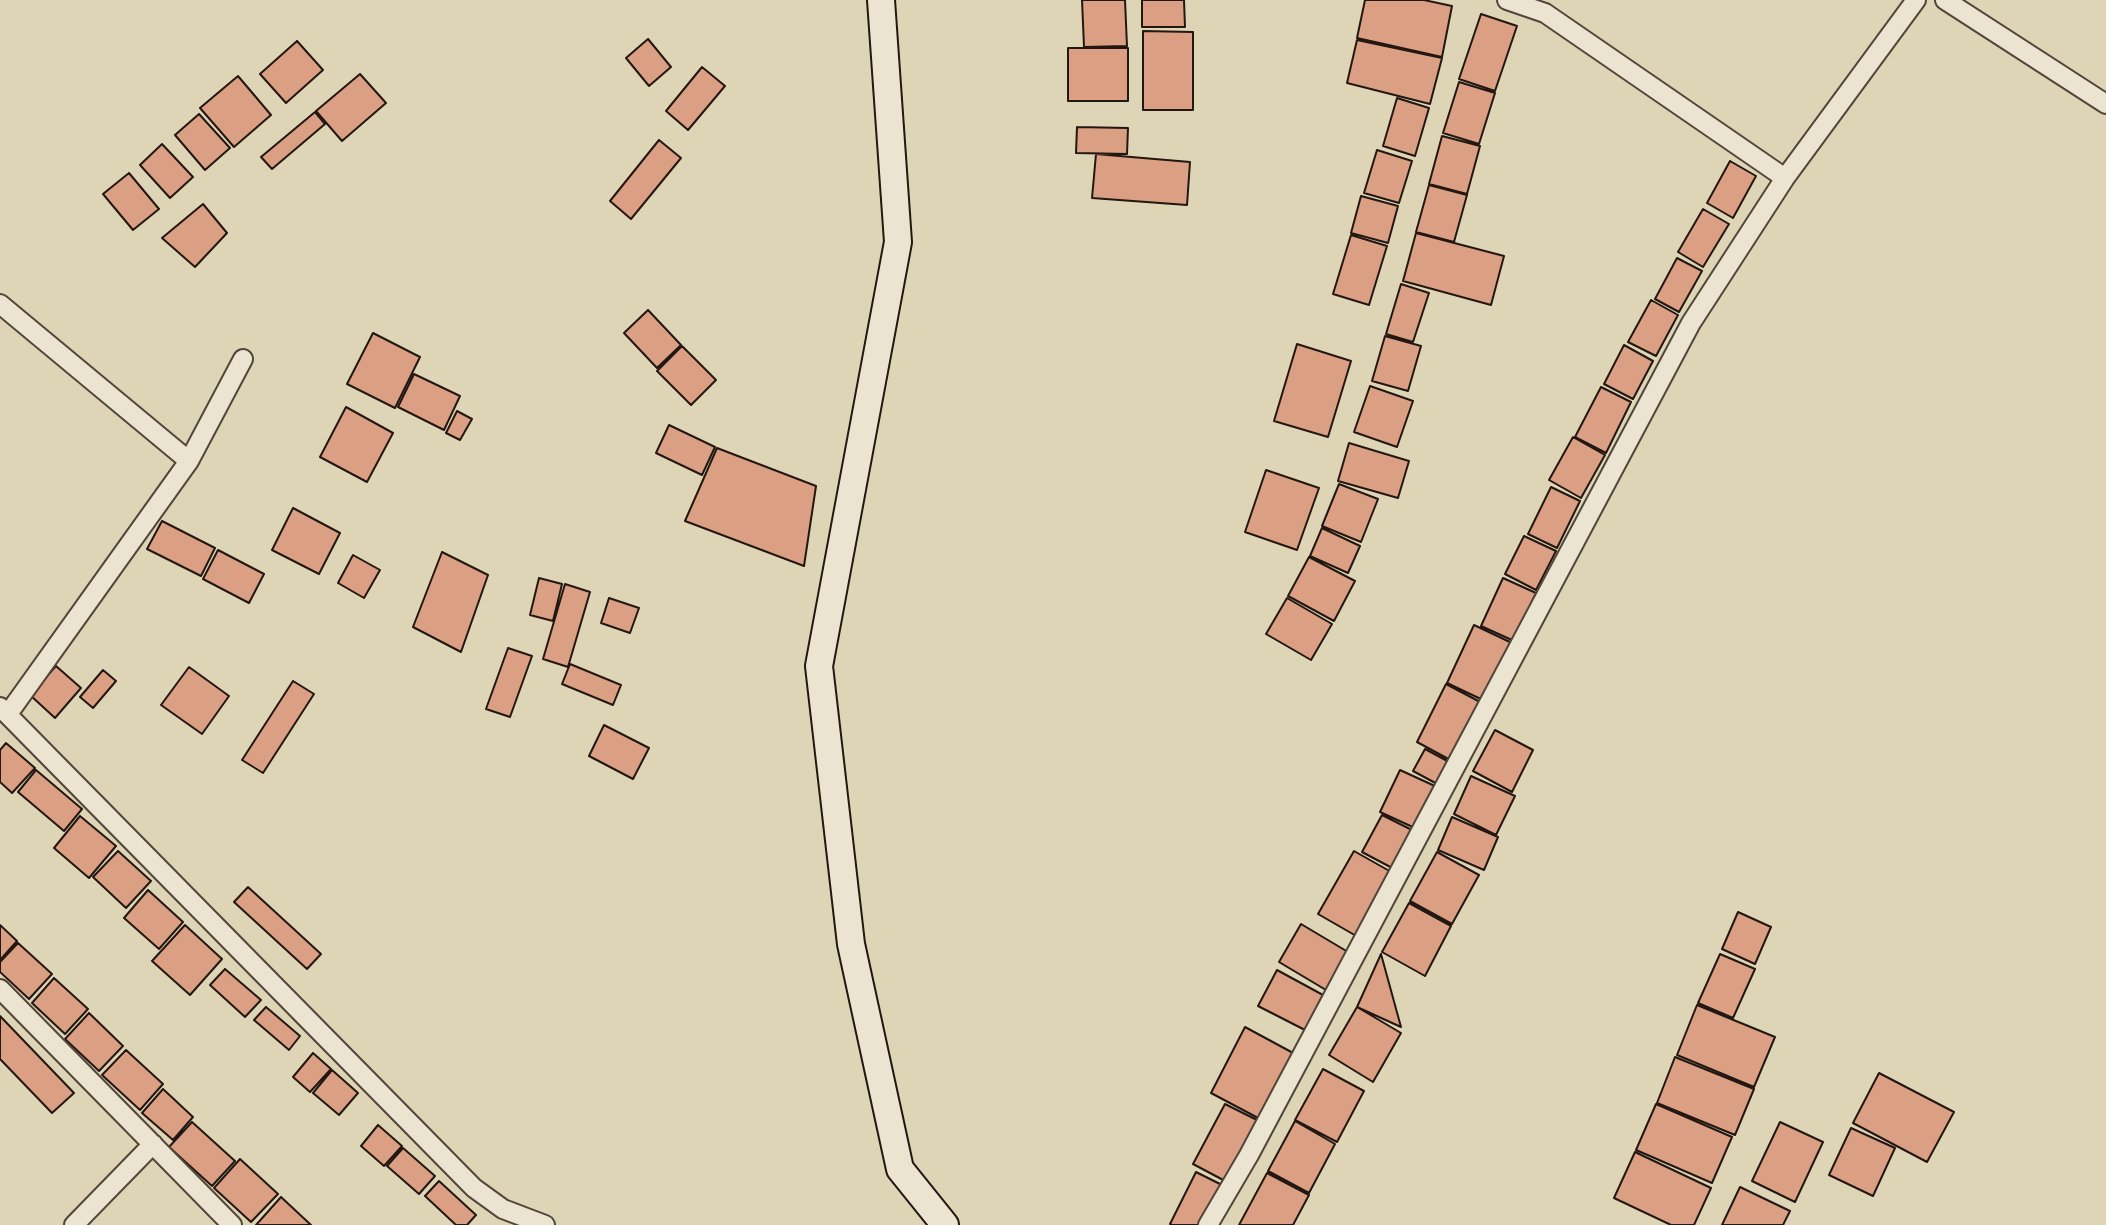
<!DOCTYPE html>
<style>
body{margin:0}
canvas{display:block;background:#ded5b7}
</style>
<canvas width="2106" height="1225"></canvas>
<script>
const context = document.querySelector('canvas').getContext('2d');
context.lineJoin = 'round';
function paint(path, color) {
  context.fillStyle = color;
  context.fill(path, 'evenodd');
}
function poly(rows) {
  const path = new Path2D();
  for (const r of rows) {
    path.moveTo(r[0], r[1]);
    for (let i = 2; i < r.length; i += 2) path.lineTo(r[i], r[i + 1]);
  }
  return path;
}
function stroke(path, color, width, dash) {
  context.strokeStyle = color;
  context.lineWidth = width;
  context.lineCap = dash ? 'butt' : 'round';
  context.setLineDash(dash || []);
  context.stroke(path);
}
const building = poly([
 [1082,0,1125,0,1127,46,1084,47,1082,0],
 [1142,0,1184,0,1185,27,1142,27,1142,0],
 [1365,0,1424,0,1452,6,1442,57,1357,38,1365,0],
 [1481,14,1517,26,1495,91,1459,79,1481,14],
 [1143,31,1193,32,1193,110,1143,110,1143,31],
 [648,39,671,67,649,86,626,58,648,39],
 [1357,40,1442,58,1430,104,1347,83,1357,40],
 [297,41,323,70,286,103,260,74,297,41],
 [1068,48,1128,48,1128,101,1068,101,1068,48],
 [702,67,725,86,688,130,666,111,702,67],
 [360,74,386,103,342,141,316,111,360,74],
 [238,76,271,115,234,147,200,108,238,76],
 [1459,82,1495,93,1479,144,1443,133,1459,82],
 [1397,98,1429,108,1415,156,1383,146,1397,98],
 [315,112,325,124,272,169,261,157,315,112],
 [199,114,230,148,205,170,175,135,199,114],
 [1077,127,1128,128,1127,154,1076,153,1077,127],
 [1442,136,1480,146,1467,194,1429,184,1442,136],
 [659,140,681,158,631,219,610,201,659,140],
 [162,144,193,177,170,198,140,165,162,144],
 [1377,150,1412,161,1399,203,1364,193,1377,150],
 [1096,154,1190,162,1187,205,1092,198,1096,154],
 [1730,161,1756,176,1733,218,1707,203,1730,161],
 [129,173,159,209,133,230,103,194,129,173],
 [1429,185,1467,195,1454,242,1416,232,1429,185],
 [1361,196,1398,206,1388,243,1351,233,1361,196],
 [203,204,227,233,195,267,162,238,203,204],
 [1703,209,1729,224,1703,267,1678,252,1703,209],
 [1416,233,1504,256,1491,305,1403,281,1416,233],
 [1351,235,1387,246,1369,305,1333,294,1351,235],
 [1677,258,1702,271,1679,312,1655,299,1677,258],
 [1401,284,1429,293,1413,342,1386,334,1401,284],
 [1651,300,1678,315,1656,356,1628,342,1651,300],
 [648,310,681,345,657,368,624,333,648,310],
 [373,333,420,357,395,408,347,384,373,333],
 [1385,336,1421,346,1408,391,1372,381,1385,336],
 [1297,344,1351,361,1328,437,1274,421,1297,344],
 [1624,345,1653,361,1633,399,1604,384,1624,345],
 [682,346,716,380,691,405,657,371,682,346],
 [414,374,460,396,444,430,398,407,414,374],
 [1370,386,1413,401,1397,447,1354,432,1370,386],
 [1601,387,1631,402,1606,453,1575,437,1601,387],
 [346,407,393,433,367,482,320,457,346,407],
 [457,411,472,419,460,440,446,433,457,411],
 [669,425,715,447,702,475,656,453,669,425],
 [1573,437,1605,455,1581,498,1549,480,1573,437],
 [1349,443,1409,461,1398,498,1338,481,1349,443],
 [717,448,816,486,804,566,685,521,717,448],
 [1266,470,1319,488,1297,550,1245,532,1266,470],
 [1339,484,1378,499,1361,542,1322,526,1339,484],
 [1551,487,1580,501,1557,548,1528,534,1551,487],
 [293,508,340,533,319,574,272,550,293,508],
 [162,521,215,548,201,576,147,549,162,521],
 [1322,528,1360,546,1348,573,1310,556,1322,528],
 [1524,536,1556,551,1536,590,1505,574,1524,536],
 [218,550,264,574,249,603,203,579,218,550],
 [442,552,488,575,461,652,413,627,442,552],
 [353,555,380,570,364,598,338,583,353,555],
 [1309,557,1355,581,1334,621,1288,596,1309,557],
 [539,578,562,584,553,621,530,615,539,578],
 [1503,578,1536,593,1514,641,1481,626,1503,578],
 [565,584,590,592,568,667,543,659,565,584],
 [609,598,639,608,630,633,601,623,609,598],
 [1287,598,1332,624,1311,660,1266,634,1287,598],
 [1474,625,1512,643,1485,701,1447,683,1474,625],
 [508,648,532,656,510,717,486,709,508,648],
 [570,664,621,685,613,705,562,684,570,664],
 [56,666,81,688,55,718,30,695,56,666],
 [189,667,229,696,202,734,161,705,189,667],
 [103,670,116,681,93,708,80,697,103,670],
 [293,681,314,694,263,773,242,760,293,681],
 [1446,684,1484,704,1454,762,1417,742,1446,684],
 [604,725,649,748,633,779,589,756,604,725],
 [1495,730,1533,750,1512,792,1473,771,1495,730],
 [6,743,35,768,12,793,0,782,0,750,6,743],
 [1425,749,1453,764,1441,786,1413,771,1425,749],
 [36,770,82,809,64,831,18,792,36,770],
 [1400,770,1437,787,1417,829,1380,812,1400,770],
 [1471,776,1515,796,1496,835,1454,814,1471,776],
 [1382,815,1416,832,1396,870,1362,852,1382,815],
 [80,816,116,846,89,878,54,848,80,816],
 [1452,817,1498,837,1484,870,1438,850,1452,817],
 [118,851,151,881,126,908,93,877,118,851],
 [1354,851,1393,873,1358,937,1318,914,1354,851],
 [1437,852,1479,875,1452,924,1410,901,1437,852],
 [248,887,321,954,307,969,234,902,248,887],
 [148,890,183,922,159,949,124,918,148,890],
 [1409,903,1451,926,1425,976,1382,952,1409,903],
 [1738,912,1771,927,1755,964,1722,949,1738,912],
 [1301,924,1348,952,1326,990,1279,962,1301,924],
 [0,925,17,941,0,960,0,925],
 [185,925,222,959,190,995,152,961,185,925],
 [18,943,52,974,29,999,0,972,0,962,18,943],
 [1381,954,1401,1027,1357,1007,1381,954],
 [1720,954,1755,969,1733,1018,1698,1003,1720,954],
 [225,969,261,1000,245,1017,210,985,225,969],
 [1277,970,1323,995,1305,1030,1258,1006,1277,970],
 [54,978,88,1009,65,1034,32,1003,54,978],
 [1697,1005,1775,1037,1754,1087,1677,1055,1697,1005],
 [266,1007,300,1036,289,1050,254,1020,266,1007],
 [1357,1007,1401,1033,1373,1082,1329,1055,1357,1007],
 [89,1013,123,1046,99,1071,65,1039,89,1013],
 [0,1016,74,1093,52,1113,0,1059,0,1016],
 [1245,1027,1295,1054,1260,1119,1211,1093,1245,1027],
 [126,1050,163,1084,140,1110,102,1075,126,1050],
 [313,1053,331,1069,310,1092,293,1077,313,1053],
 [1675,1057,1754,1089,1735,1135,1657,1103,1675,1057],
 [1323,1069,1364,1091,1337,1142,1295,1120,1323,1069],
 [332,1070,358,1093,339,1115,313,1093,332,1070],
 [1879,1073,1954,1112,1927,1162,1853,1123,1879,1073],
 [163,1089,193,1117,173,1140,142,1113,163,1089],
 [1225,1104,1259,1121,1227,1182,1193,1164,1225,1104],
 [1656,1104,1732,1137,1712,1183,1636,1150,1656,1104],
 [1295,1121,1335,1144,1309,1193,1268,1171,1295,1121],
 [192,1122,235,1161,212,1186,169,1147,192,1122],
 [1780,1122,1823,1142,1795,1202,1752,1181,1780,1122],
 [378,1125,402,1146,384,1166,361,1146,378,1125],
 [1851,1128,1895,1148,1873,1196,1829,1175,1851,1128],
 [403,1148,435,1176,419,1194,387,1166,403,1148],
 [1635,1152,1711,1188,1694,1225,1671,1225,1614,1198,1635,1152],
 [240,1159,278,1194,251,1222,214,1188,240,1159],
 [1196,1172,1226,1187,1207,1225,1172,1225,1170,1224,1196,1172],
 [1267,1173,1309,1195,1293,1225,1239,1225,1267,1173],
 [439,1181,476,1215,467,1225,456,1225,425,1196,439,1181],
 [1740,1187,1790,1211,1783,1225,1722,1225,1740,1187],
 [281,1197,311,1225,256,1225,281,1197]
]);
const street = poly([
 [1507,0,1545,13,1785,178],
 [1945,0,2106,104],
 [0,304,189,461],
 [0,707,474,1188,503,1209,545,1225],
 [8,714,189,461,243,359],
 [0,989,232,1225],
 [74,1225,153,1144],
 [1208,1225,1249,1155,1691,323,1785,178,1916,0]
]);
const secondary = poly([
 [881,0,898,242,819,666,851,944,900,1169,945,1225]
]);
paint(building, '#db9f84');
stroke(building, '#231711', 2);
stroke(street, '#52463a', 22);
stroke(secondary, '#231711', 30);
stroke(street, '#eae4d0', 18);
stroke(secondary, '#eae4d0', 26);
</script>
